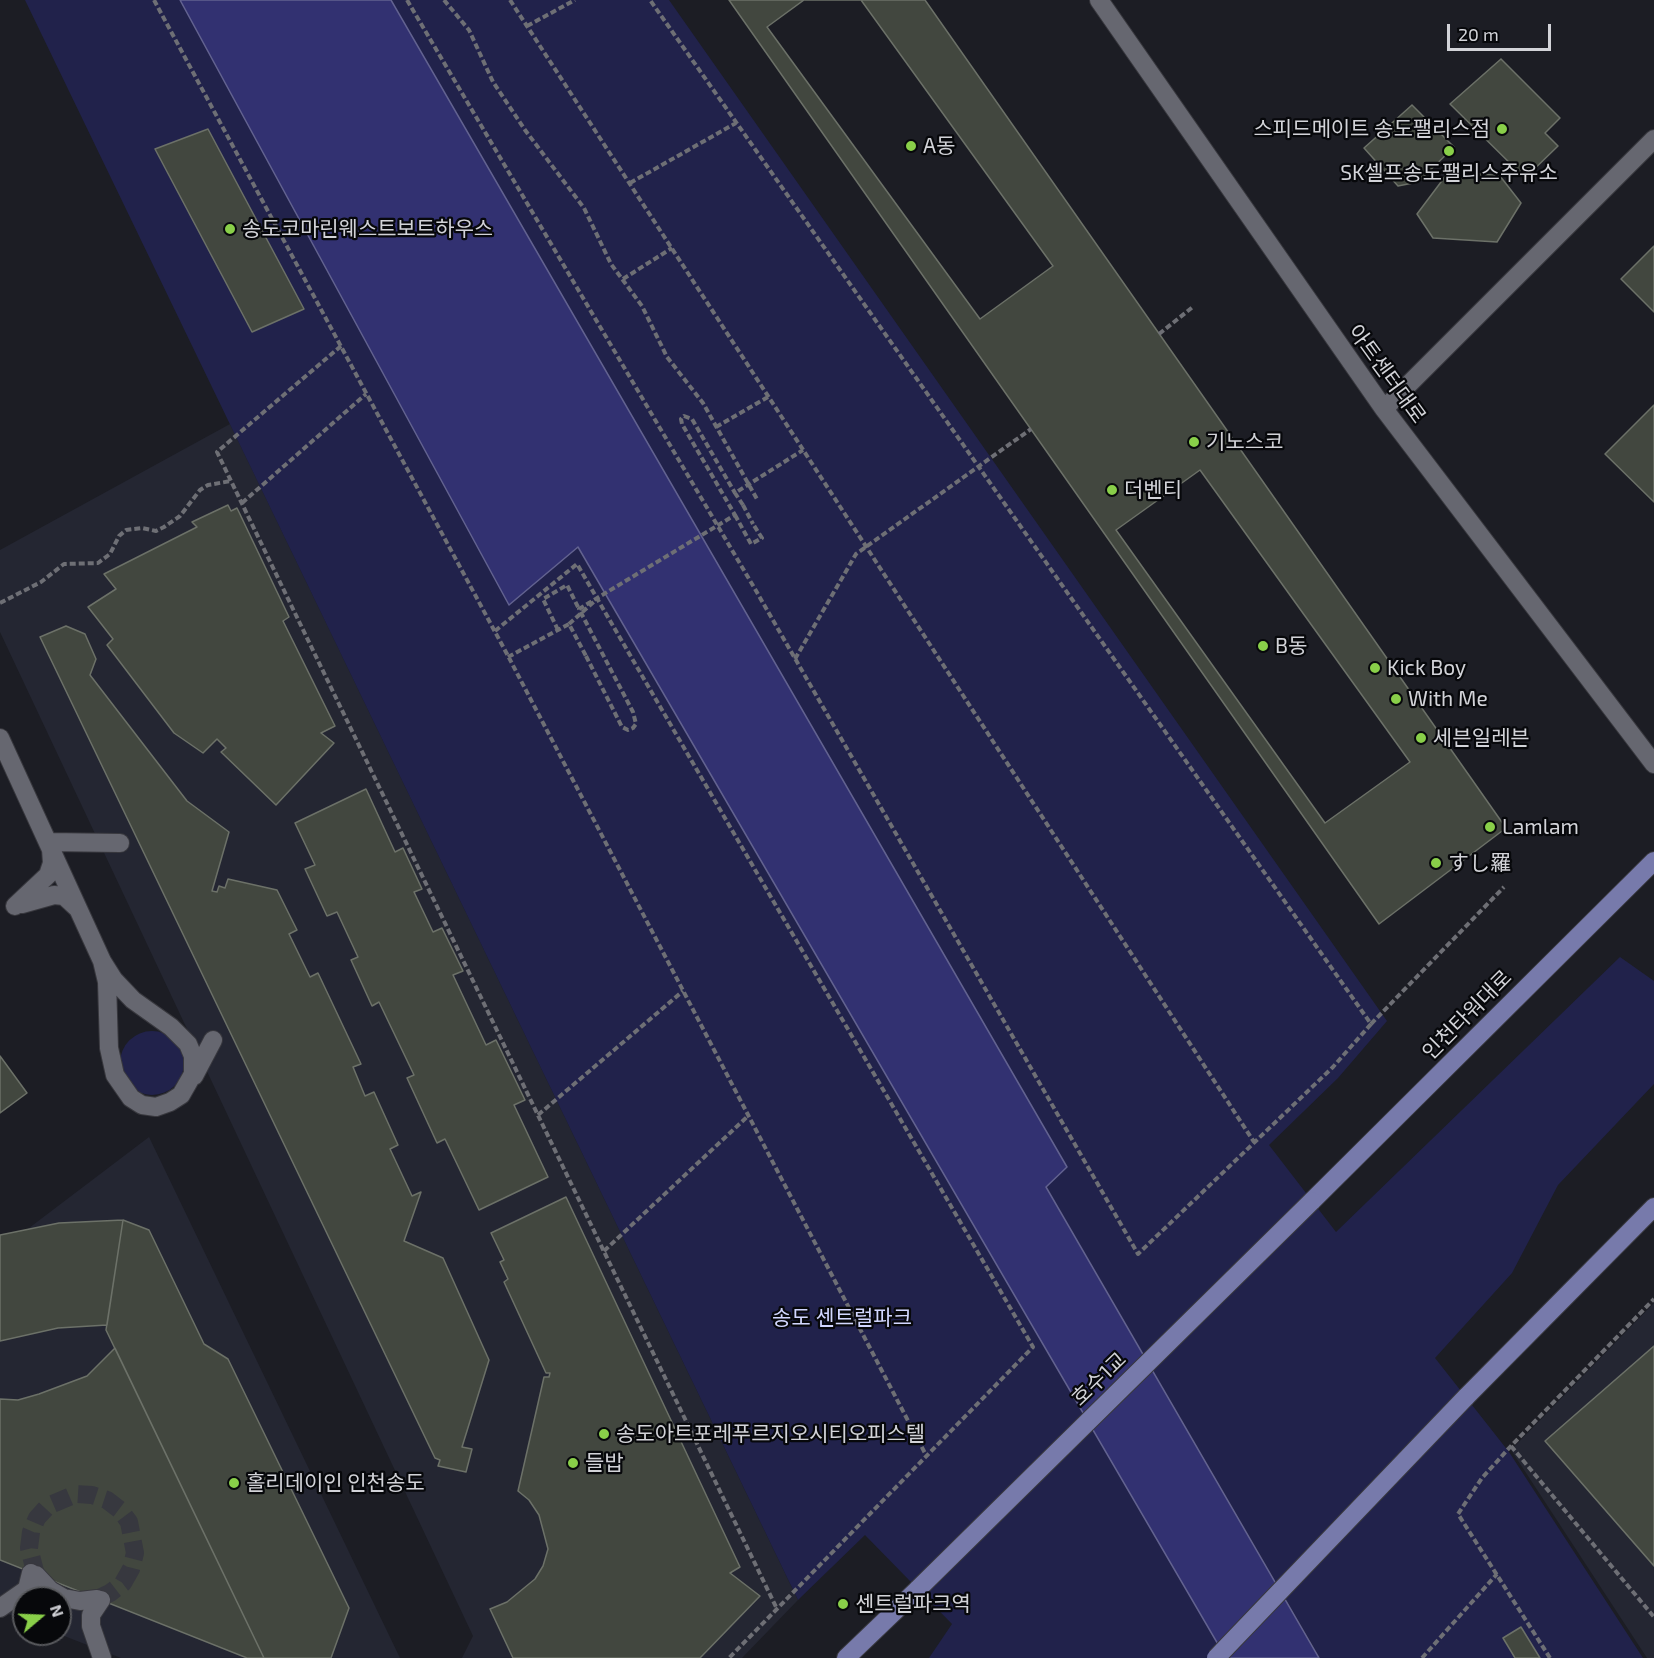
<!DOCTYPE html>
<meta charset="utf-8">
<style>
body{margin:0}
#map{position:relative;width:1654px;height:1658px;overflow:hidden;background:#1c1d24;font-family:"Exo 2",sans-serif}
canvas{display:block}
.north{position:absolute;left:12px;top:1586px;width:60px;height:60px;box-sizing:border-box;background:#07080b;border:2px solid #58595d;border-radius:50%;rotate:71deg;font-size:16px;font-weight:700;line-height:24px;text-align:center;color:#d2d3d8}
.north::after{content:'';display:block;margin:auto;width:21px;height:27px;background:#89cf49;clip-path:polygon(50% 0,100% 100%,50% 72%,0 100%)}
.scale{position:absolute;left:1447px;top:24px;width:104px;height:27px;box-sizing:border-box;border:3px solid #d2d3d8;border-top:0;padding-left:8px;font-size:18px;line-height:21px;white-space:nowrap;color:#d2d3d8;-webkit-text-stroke:4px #07080b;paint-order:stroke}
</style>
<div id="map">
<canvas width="1654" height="1658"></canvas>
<div class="north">N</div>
<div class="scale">20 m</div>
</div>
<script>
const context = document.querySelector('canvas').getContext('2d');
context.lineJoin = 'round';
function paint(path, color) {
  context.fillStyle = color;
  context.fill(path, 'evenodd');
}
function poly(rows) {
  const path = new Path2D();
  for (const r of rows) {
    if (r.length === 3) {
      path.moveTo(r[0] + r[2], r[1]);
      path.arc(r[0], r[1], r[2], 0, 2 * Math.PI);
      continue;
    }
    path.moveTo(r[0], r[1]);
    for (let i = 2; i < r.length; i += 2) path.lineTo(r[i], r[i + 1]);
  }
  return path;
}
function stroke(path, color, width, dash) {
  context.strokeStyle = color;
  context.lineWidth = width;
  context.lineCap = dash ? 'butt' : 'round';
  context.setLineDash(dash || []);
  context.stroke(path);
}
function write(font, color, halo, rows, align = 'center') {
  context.font = font + ' "Exo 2","Noto Sans KR","Noto Sans JP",sans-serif';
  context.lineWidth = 4.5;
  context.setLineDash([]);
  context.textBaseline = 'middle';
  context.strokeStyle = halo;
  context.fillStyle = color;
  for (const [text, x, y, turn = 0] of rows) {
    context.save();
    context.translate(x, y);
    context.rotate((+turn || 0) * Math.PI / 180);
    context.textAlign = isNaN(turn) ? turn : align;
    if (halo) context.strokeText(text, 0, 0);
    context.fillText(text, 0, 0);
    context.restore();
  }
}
const built = poly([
 [230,424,798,1600,742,1658,462,1658,473,1636,0,632,0,550],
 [149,1137,400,1658,121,1658,59,1634,60,1598,24,1598,24,1620,0,1611,0,1250],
 [1654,1303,1654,1658,1647,1658,1511,1450]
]);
const green = poly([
 [25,0,180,0,509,605,577,546,1226,1658,929,1658,952,1624,865,1535,798,1600],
 [391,0,669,0,1387,1021,1338,1078,1269,1145,1336,1232,1620,957,1654,981,1654,1084,1558,1185,1512,1273,1435,1358,1509,1452,1643,1658,1320,1658,1046,1186,1067,1167],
 [152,1063,32]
]);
const water = poly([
 [180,0,391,0,1067,1167,1046,1187,1319,1658,1226,1658,578,547,509,605,180,0]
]);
const building = poly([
 [729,0,925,0,1506,828,1379,924,729,0],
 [804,0,861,0,1053,266,980,319,767,27,804,0],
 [1501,59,1560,118,1545,133,1558,146,1525,178,1450,104,1501,59],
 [1412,105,1454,147,1418,182,1398,186,1364,148,1412,105],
 [208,129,304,309,252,332,155,149,208,129],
 [1450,170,1500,176,1521,203,1497,242,1433,238,1417,214,1450,170],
 [1654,246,1654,312,1621,279,1654,246],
 [1654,405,1654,502,1605,454,1654,405],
 [1200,470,1410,762,1325,823,1116,530,1200,470],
 [228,505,231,511,237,508,289,617,283,621,335,726,321,733,334,743,276,805,221,752,226,748,217,739,203,753,174,733,107,645,113,639,88,607,116,589,104,574,197,527,192,522,228,505],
 [66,626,85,634,96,659,90,675,187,801,229,832,212,891,217,892,219,886,225,888,228,879,277,890,297,930,289,934,310,977,318,973,361,1064,353,1067,365,1096,374,1092,398,1145,390,1149,412,1196,421,1192,404,1241,443,1258,489,1360,462,1447,472,1449,466,1472,438,1466,440,1460,435,1458,40,637,66,626],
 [366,789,395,852,403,848,422,889,414,892,433,932,442,928,463,971,453,975,486,1045,496,1040,525,1100,514,1105,548,1177,479,1210,445,1139,437,1143,407,1078,414,1075,379,1002,372,1006,351,960,358,957,337,912,327,916,305,869,315,865,295,823,366,789],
 [0,1056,27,1093,0,1113,0,1056],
 [566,1197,740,1567,730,1573,760,1596,700,1658,513,1658,490,1609,507,1602,535,1579,543,1566,548,1549,539,1515,529,1500,518,1491,544,1377,549,1377,550,1373,546,1373,504,1282,508,1279,500,1262,504,1260,491,1233,566,1197],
 [123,1220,107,1325,58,1328,0,1341,0,1235,59,1223,123,1220],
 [123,1220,149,1230,204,1344,228,1359,349,1608,331,1658,264,1658,106,1330,123,1220],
 [1654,1346,1654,1566,1545,1441,1654,1346],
 [115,1348,264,1658,247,1658,0,1560,0,1399,18,1400,39,1394,87,1376,115,1348],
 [1521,1627,1540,1658,1515,1658,1503,1638,1521,1627]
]);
const minorTunnel = poly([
 [36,1575,29,1548,31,1532,37,1518,48,1506,76,1494,92,1495,107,1500,120,1510,129,1522,135,1553,131,1569,123,1583,110,1593,97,1599]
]);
const path = poly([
 [154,0,507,654,927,1457],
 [407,0,755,589,1138,1254,1333,1067,1371,1024,650,0],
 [444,0,469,30,493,82,525,130,584,208,611,264,642,306,667,357,703,403,758,501],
 [510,0,1254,1142],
 [527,26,575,0],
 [630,183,736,123],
 [623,279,672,248],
 [1159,334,1194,306],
 [341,346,217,452,777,1609],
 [716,427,768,397],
 [242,503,366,394],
 [743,505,735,493,803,450],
 [735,515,751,544,762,538,753,524],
 [0,603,41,582,64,564,98,563,110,554,119,536,126,530,142,528,156,531,164,527,180,516,200,490,208,485,231,481],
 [569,624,597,599],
 [558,630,543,599,567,585,579,609],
 [495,631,577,564,1033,1347,729,1658],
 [508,657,569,624,586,656],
 [795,659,856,554,1031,429],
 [1371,1024,1504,887],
 [538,1115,683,991],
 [604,1251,748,1116],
 [1511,1446,1654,1617],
 [1422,1658,1497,1574],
 [1550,1658,1458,1514,1482,1478,1511,1446,1654,1299]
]);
const minor = poly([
 [1099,0,1384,409,1654,764],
 [1384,409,1654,139],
 [0,738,102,961,114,980,133,1000,171,1027,188,1044,193,1056,193,1074,181,1095,170,1102,156,1107,142,1105,131,1098,115,1075,109,1048,107,982,102,961],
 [48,842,120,843],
 [22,904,54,895,64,896,78,909],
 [15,906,48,875,52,863,51,849],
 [194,1076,213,1040],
 [36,1575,50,1590,64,1598,80,1601,97,1599],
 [101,1600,91,1615,91,1626,102,1658],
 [0,1608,27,1589,31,1573]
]);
const major = poly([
 [1312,1201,1654,861],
 [1466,1397,1654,1207],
 [846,1658,918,1589]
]);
const pathBridge = poly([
 [743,505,753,524],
 [586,656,622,727,628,730,633,728,636,724,633,712,579,609,735,515,682,424,681,419,684,416,692,419,735,493]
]);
const majorBridge = poly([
 [918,1589,1312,1201],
 [1216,1658,1466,1397]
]);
const markers = [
 [1502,129,6,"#89cf49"],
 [911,146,6,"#89cf49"],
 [1449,151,6,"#89cf49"],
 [230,229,6,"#89cf49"],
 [1194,442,6,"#89cf49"],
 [1112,490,6,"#89cf49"],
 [1263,646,6,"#89cf49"],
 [1375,668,6,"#89cf49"],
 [1396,699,6,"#89cf49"],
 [1421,738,6,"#89cf49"],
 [1490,827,6,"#89cf49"],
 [1436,863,6,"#89cf49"],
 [604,1434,6,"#89cf49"],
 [573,1463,6,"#89cf49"],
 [234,1483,6,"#89cf49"],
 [843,1604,6,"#89cf49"]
];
const poiNames = [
 ["스피드메이트 송도팰리스점",1490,129,"right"],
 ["A동",923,146],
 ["SK셀프송도팰리스주유소",1449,173,"center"],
 ["송도코마린웨스트보트하우스",242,229],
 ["기노스코",1206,442],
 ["더벤티",1124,490],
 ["B동",1275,646],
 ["Kick Boy",1387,668],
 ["With Me",1408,699],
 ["세븐일레븐",1433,738],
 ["Lamlam",1502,827],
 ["すし羅",1448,863],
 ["송도아트포레푸르지오시티오피스텔",616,1434],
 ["들밥",585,1463],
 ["홀리데이인 인천송도",246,1483],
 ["센트럴파크역",855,1604]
];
const streetNames = [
 ["아트센터대로",1387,374,54],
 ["인천타워대로",1467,1015,-45],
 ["호수1교",1099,1379,-44]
];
const parkNames = [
 ["송도 센트럴파크",842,1318]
];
paint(built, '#242632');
paint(green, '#21224b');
paint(water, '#323171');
stroke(water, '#626290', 1.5);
paint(building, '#42473f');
stroke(building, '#6c7168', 1.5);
stroke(minorTunnel, '#37383f', 18, [18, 9]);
stroke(minor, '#38383e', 20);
stroke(major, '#38383e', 20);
stroke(path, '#6e6f75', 4, [6, 3]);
stroke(minor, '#666770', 18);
stroke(major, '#777aab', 18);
stroke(majorBridge, '#38383e', 20, []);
stroke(pathBridge, '#6e6f75', 4, [6, 3]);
stroke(majorBridge, '#777aab', 18);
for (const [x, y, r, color] of markers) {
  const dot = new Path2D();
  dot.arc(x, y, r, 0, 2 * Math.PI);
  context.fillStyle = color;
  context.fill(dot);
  stroke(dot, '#07080b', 2);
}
write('21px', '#d2d3d8', '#07080b', poiNames, 'left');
write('21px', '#d2d3d8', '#07080b', streetNames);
write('21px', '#d2d7ff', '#07080b', parkNames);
</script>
